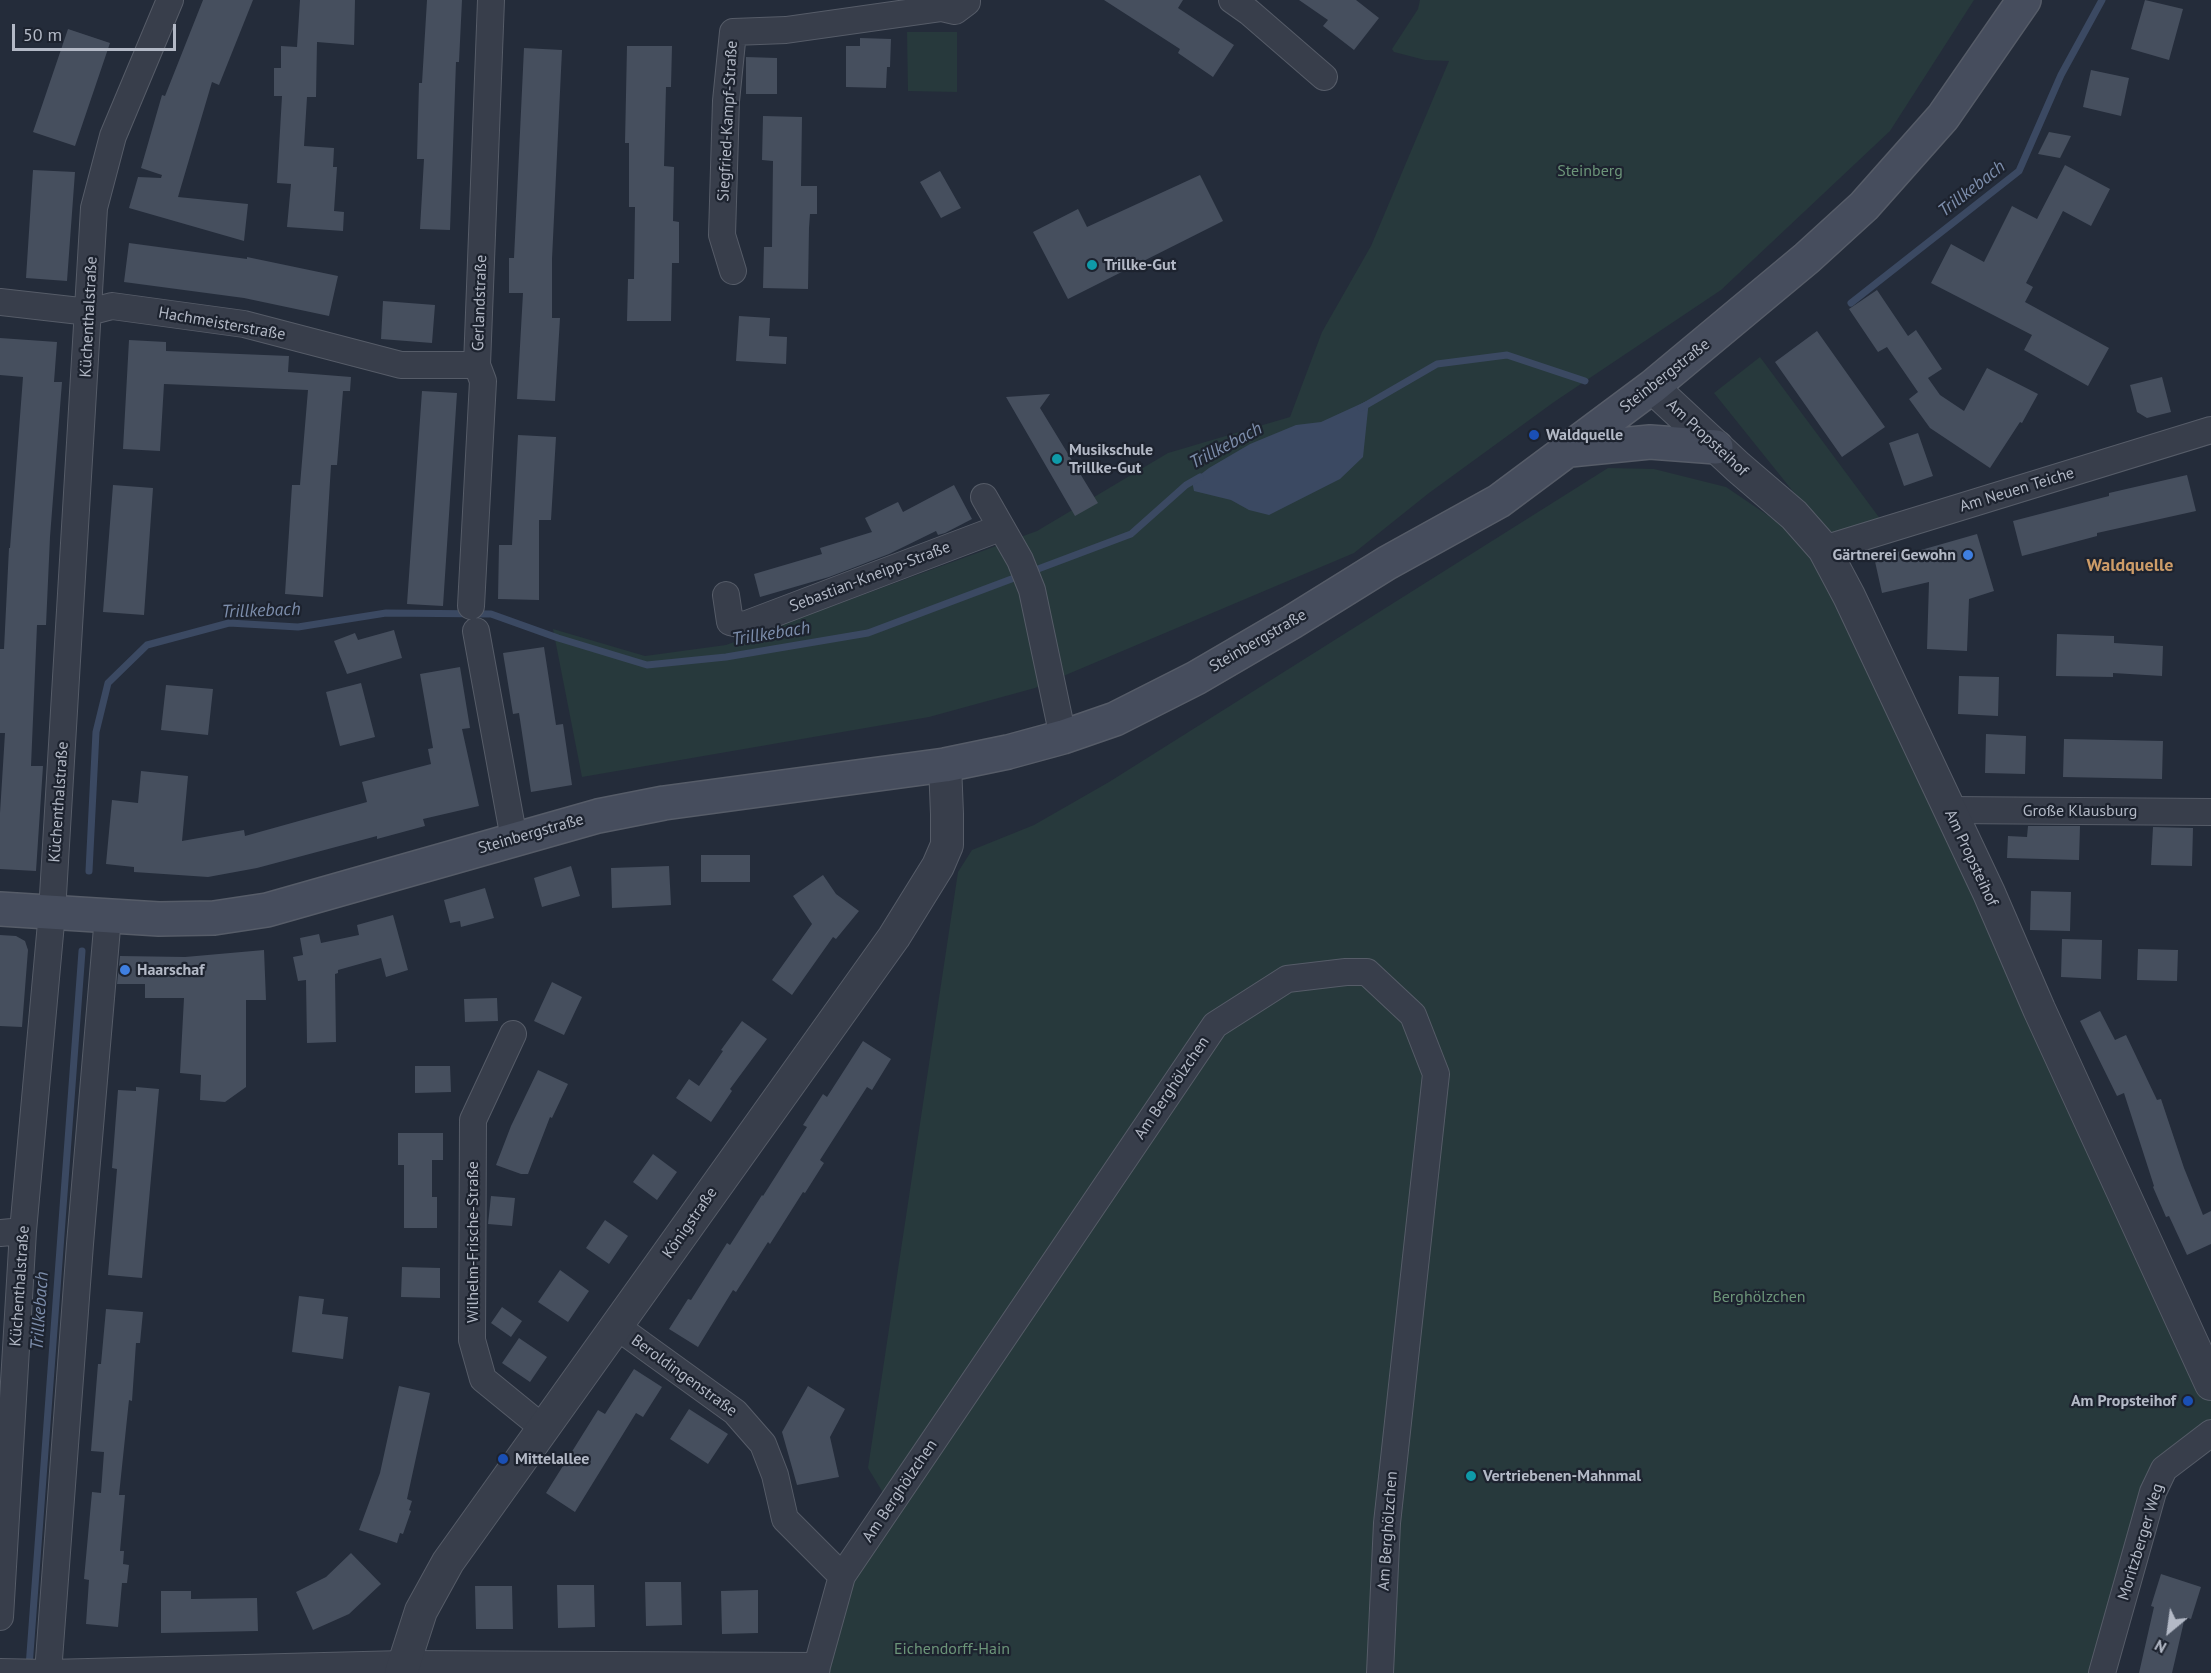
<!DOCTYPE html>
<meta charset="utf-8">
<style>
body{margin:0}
#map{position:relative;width:2211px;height:1673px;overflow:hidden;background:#242c3a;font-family:"PT Sans",sans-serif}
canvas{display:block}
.north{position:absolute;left:2139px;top:1601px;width:60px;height:60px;-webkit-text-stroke:4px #1d232f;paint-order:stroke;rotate:209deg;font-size:16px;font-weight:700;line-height:24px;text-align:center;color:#b3b9c6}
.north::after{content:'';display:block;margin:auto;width:21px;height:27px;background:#b3b9c6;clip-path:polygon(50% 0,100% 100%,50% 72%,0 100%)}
.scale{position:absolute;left:12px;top:24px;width:164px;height:27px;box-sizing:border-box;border:3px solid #b3b9c6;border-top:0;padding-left:8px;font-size:18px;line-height:21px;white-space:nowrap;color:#b3b9c6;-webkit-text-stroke:4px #1d232f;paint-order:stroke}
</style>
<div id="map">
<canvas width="2211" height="1673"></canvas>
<div class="north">N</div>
<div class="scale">50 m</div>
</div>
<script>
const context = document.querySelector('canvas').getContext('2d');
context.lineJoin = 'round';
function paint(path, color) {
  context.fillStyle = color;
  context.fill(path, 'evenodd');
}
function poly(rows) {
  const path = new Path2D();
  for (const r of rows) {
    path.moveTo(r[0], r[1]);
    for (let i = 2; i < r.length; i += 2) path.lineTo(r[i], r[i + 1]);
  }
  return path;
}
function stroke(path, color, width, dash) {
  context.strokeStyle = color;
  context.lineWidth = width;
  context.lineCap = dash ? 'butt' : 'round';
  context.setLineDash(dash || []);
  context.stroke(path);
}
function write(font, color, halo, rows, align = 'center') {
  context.font = font + ' "PT Sans",sans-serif';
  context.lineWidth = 4.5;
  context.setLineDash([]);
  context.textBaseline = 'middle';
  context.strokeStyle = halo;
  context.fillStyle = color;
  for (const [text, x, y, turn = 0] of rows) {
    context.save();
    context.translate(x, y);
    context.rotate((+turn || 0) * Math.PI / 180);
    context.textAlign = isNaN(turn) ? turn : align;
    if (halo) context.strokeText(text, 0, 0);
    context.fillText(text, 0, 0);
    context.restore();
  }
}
const green = poly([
 [1420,0,1974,0,1890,131,1721,290,1554,402,1429,493,1354,553,1035,688,929,717,582,777,553,629,645,656,726,645,1037,531,1168,453,1290,417,1322,332,1371,246,1449,61,1425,60,1394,52,1392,49,1418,9],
 [907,32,957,32,957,92,908,91],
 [1760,357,1884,524,1832,540,1714,393],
 [1608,468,1654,469,1726,487,1813,546,2211,1394,2211,1436,2150,1489,2096,1673,818,1673,844,1577,891,1506,868,1468,958,872,972,850,1034,825,1109,782]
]);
const water = poly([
 [1369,400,1363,457,1340,479,1269,515,1249,510,1231,500,1194,491,1192,481,1209,468,1250,444,1296,425,1321,422]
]);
const stream = poly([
 [1851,303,2019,171,2061,75,2102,0],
 [1361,408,1437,364,1507,355,1585,381],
 [89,871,96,732,108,683,147,645,229,623,298,627,386,613,491,614,558,638,647,665,726,657,868,633,1131,534,1186,485,1200,477],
 [29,1667,82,951]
]);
const building = poly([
 [203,0,253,0,219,85,212,82,178,197,248,204,244,241,129,208,138,177,161,178,162,175,141,168,162,95,165,96],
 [300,0,355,0,354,45,317,42,316,97,307,97,304,146,334,148,333,167,337,167,334,211,344,212,343,231,287,227,291,184,277,183,282,96,274,96,274,68,281,68,281,46,297,47],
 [427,0,462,0,459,62,456,62,450,230,420,229,424,159,417,159,419,83,422,83],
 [1104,0,1183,0,1178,8,1234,45,1213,77,1178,53,1180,49],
 [1299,0,1356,0,1379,18,1354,50,1323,26,1328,20],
 [2145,0,2183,9,2169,60,2131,49],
 [68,29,110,43,75,146,33,132],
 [860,38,891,39,890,67,887,67,886,88,846,87,846,46,860,46],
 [627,46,672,46,671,87,666,87,664,166,674,167,673,221,679,222,679,263,672,263,671,321,627,321,628,279,634,279,635,207,629,207,629,143,625,143],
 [524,48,562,50,552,259,552,318,560,318,555,401,517,399,523,293,509,293,509,258,514,258],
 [746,57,777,58,777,94,746,94],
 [2091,70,2129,78,2121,116,2083,107],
 [763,116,802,117,801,186,817,186,817,214,810,214,809,228,808,289,763,288,764,247,772,247,773,161,762,160],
 [2049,132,2071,136,2060,158,2038,154],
 [2065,165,2110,189,2091,226,2063,211,2026,283,2033,287,2025,302,2109,348,2088,386,2024,350,2032,335,1931,283,1951,244,1984,262,2012,206,2037,219],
 [33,170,75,172,67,281,26,278],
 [940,171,961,208,941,218,920,182],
 [1200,175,1223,221,1068,299,1033,232,1078,209,1087,227],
 [129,243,247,259,247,257,338,276,329,316,244,298,124,282],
 [1877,290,1908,336,1916,330,1942,369,1928,378,1940,395,1964,411,1987,368,2038,394,2022,423,2020,422,1990,468,1930,428,1909,399,1918,392,1887,347,1878,352,1849,309],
 [383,301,435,305,432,343,381,339],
 [739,316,770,318,769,336,787,337,786,364,736,361],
 [1817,331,1885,427,1842,457,1775,362],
 [0,338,57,342,54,382,62,382,50,537,46,625,37,625,31,766,43,766,36,871,0,869,0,813,5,733,0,733,0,649,4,649,9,548,10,548,23,377,0,375],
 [129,340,166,342,166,351,289,356,288,372,351,377,350,391,343,391,337,465,331,465,323,597,285,594,292,485,300,485,308,390,164,384,160,451,123,449],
 [2162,377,2171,412,2147,418,2137,412,2130,385],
 [422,391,457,393,443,606,407,604],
 [1050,394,1040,408,1098,503,1075,516,1006,397],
 [1918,433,1933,476,1904,486,1889,443],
 [518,435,556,437,551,520,539,520,539,600,498,599,499,545,512,545],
 [2187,475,2196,511,2097,533,2097,536,2022,556,2013,521,2109,496,2109,493],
 [113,485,153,488,144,615,103,612],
 [954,485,972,519,945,533,938,535,936,531,889,554,829,577,760,597,754,574,822,554,820,548,872,532,865,518,898,502,903,512],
 [1977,534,1994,591,1969,599,1967,651,1927,649,1929,582,1882,593,1874,557,1906,550,1907,554],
 [394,630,402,658,347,674,334,641,355,633,358,640],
 [2057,634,2114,636,2114,643,2163,646,2162,676,2113,673,2113,677,2056,676],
 [544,647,556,725,563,724,572,785,531,792,519,713,513,714,503,653],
 [460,667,470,728,462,729,479,806,423,819,425,826,377,839,377,836,257,868,208,877,134,872,134,867,106,864,112,800,138,803,141,771,188,776,182,841,244,830,245,836,367,802,362,782,431,764,428,749,433,748,420,674],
 [1959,676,1999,677,1998,716,1958,714],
 [361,683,375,737,340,746,326,692],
 [166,685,213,689,208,735,161,730],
 [1986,734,2026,736,2025,774,1985,773],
 [2064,739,2163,741,2162,779,2063,777],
 [2028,826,2080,826,2079,860,2007,858,2008,836,2027,837],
 [2153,827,2193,828,2192,866,2151,865],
 [701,855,750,855,750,882,701,882],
 [571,866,580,896,542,907,534,878],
 [669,866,671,905,612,908,611,868],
 [823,875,836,894,859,911,836,939,833,937,792,995,772,980,812,924,793,896],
 [485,888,494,918,461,927,460,921,450,923,444,900],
 [2031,891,2071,892,2070,931,2030,930],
 [393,915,408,970,386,977,381,958,338,970,338,973,335,974,336,1042,307,1043,306,980,298,981,293,957,303,955,300,938,319,934,321,943,359,935,357,925],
 [0,935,16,936,25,941,28,950,22,1027,0,1026],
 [2062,939,2102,940,2101,979,2061,977],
 [2138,949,2178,950,2177,981,2137,980],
 [264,950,266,1000,246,1000,246,1087,225,1102,200,1100,201,1075,180,1073,184,998,145,998,145,984,117,984,120,956,185,957],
 [552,982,582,997,564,1035,534,1021],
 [497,998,498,1021,465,1022,464,999],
 [2100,1011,2115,1040,2126,1035,2157,1100,2161,1099,2184,1168,2203,1215,2211,1211,2211,1244,2187,1255,2169,1216,2166,1217,2153,1187,2154,1186,2124,1093,2117,1096,2080,1021],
 [742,1021,767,1039,730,1089,732,1091,711,1122,676,1098,689,1079,699,1086,723,1051,721,1050],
 [863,1041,891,1059,872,1090,867,1087,820,1160,824,1163,805,1193,803,1192,770,1244,768,1242,736,1292,733,1290,698,1347,669,1329,688,1299,691,1300,727,1243,730,1245,762,1195,763,1196,807,1127,803,1125,823,1094,827,1097],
 [415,1066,450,1066,451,1092,415,1093],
 [538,1070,568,1084,552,1118,550,1117,528,1174,521,1174,496,1165,511,1126],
 [136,1087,159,1089,142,1278,108,1275,117,1169,112,1168,118,1090,136,1091],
 [398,1133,443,1133,443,1160,432,1160,432,1197,437,1197,437,1228,404,1228,404,1165,398,1165],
 [653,1154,677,1172,657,1200,633,1182],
 [491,1196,515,1198,512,1226,488,1224],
 [605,1220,628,1236,609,1264,586,1248],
 [402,1267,440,1268,440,1298,401,1297],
 [560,1270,589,1291,568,1322,538,1302],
 [299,1296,324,1299,322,1314,348,1317,343,1359,292,1352],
 [502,1307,522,1321,511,1337,491,1323],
 [106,1309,143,1312,140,1343,136,1343,132,1401,129,1400,119,1495,125,1495,120,1551,124,1551,123,1564,129,1565,127,1583,122,1583,118,1627,86,1624,89,1580,84,1579,92,1492,101,1493,104,1452,91,1451,98,1364,101,1364],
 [519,1338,547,1357,530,1382,502,1363],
 [634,1369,662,1387,643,1417,636,1413,575,1512,546,1493,598,1410,605,1414],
 [399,1386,430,1393,407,1499,412,1501,409,1510,411,1511,403,1534,400,1533,397,1543,359,1530,380,1473],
 [808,1386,845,1409,830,1437,839,1477,797,1485,782,1432],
 [689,1409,728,1434,708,1464,670,1439],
 [351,1553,381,1584,349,1614,313,1630,296,1592,326,1577],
 [2161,1574,2201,1587,2191,1619,2185,1617,2172,1673,2139,1673,2154,1607,2151,1606],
 [645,1582,681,1582,682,1625,646,1626],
 [557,1585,594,1585,595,1627,558,1628],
 [475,1586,512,1586,513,1629,476,1629],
 [758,1590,758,1633,722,1634,721,1591],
 [161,1591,191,1591,191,1599,257,1598,258,1631,161,1633]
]);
const minor = poly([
 [1232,0,1249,12,1324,77],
 [733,271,722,235,726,101,733,32,786,30,942,8,955,11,967,2,967,0],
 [0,302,89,312,112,306,244,324,401,365,477,365],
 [984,497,1020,560,1032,590,1063,737],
 [1824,549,2211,430],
 [726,595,730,622,744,625,1000,528],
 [471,606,483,381,477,365,491,0],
 [476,631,514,839],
 [1949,810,2211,812],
 [513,1034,473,1120,472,1340,483,1379,543,1428],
 [0,1233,23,1231],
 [616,1326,735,1412,763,1444,775,1475,785,1519,842,1576],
 [0,1617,23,1231,52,912,94,208,113,136,170,0],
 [0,1672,47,1673],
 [48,1673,80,1244,108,916],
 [49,1673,403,1664,817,1666],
 [816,1673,817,1666,842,1576,1215,1025,1287,979,1346,972,1367,972,1413,1015,1436,1074,1387,1523,1380,1673],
 [2102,1673,2153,1492,2164,1469,2211,1433]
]);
const tertiary = poly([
 [1652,387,1738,467,1794,515,1824,549,1849,596,1989,893,2039,1009,2211,1384],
 [401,1673,421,1611,448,1562,894,937,938,866,947,845,947,814,945,765]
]);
const secondary = poly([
 [1570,450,1650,442,1716,447],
 [0,909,159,919,214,918,267,910,598,816,664,803,945,765,1008,752,1063,737,1115,719,1196,678,1292,622,1387,563,1499,501,1652,387,1807,258,1864,206,1943,117,2024,0]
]);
const markers = [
 [1092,265,6,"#0f9aa8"],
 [1534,435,6,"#1a4fb4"],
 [1057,459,6,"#0f9aa8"],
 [1968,555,6,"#3f7fe0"],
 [125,970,6,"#3f7fe0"],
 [2188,1401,6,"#1a4fb4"],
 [503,1459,6,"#1a4fb4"],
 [1471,1476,6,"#0f9aa8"]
];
const streetNames = [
 ["Siegfried-Kampf-Straße",728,121,-87],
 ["Gerlandstraße",480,303,-88],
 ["Küchenthalstraße",89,317,-87],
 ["Hachmeisterstraße",222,324,10],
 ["Steinbergstraße",1665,376,-38],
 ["Am Propsteihof",1707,438,43],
 ["Am Neuen Teiche",2017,490,-17],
 ["Sebastian-Kneipp-Straße",870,577,-21],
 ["Steinbergstraße",1258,641,-30],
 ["Küchenthalstraße",59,802,-86],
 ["Große Klausburg",2080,811],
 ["Steinbergstraße",531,834,-16],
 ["Am Propsteihof",1971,858,65],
 ["Am Berghölzchen",1172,1088,-56],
 ["Königstraße",690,1223,-55],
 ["Wilhelm-Frische-Straße",473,1242,-90],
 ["Küchenthalstraße",20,1286,-86],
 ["Beroldingenstraße",684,1376,36],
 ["Am Berghölzchen",900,1491,-56],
 ["Am Berghölzchen",1388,1531,-86],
 ["Moritzberger Weg",2141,1542,-73]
];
const parkNames = [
 ["Steinberg",1590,171],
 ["Berghölzchen",1759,1297],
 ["Eichendorff-Hain",952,1649]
];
const poiNames = [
 ["Trillke-Gut",1104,265],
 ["Waldquelle",1546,435],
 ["Musikschule",1069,450],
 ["Trillke-Gut",1069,468],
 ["Gärtnerei Gewohn",1956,555,"right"],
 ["Haarschaf",137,970],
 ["Am Propsteihof",2176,1401,"right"],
 ["Mittelallee",515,1459],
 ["Vertriebenen-Mahnmal",1483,1476]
];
const waterNames = [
 ["Trillkebach",1972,189,-38],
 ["Trillkebach",1226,446,-28],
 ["Trillkebach",261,611,-2],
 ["Trillkebach",771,634,-9],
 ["Trillkebach",40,1311,-86]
];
const neighbourhoodNames = [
 ["Waldquelle",2130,566]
];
paint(green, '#27393c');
paint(water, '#3b4962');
stroke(stream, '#3b4962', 7);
paint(building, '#464f5e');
stroke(minor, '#565c68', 28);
stroke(tertiary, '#565c68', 34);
stroke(secondary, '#565c68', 36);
stroke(minor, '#383e4b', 26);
stroke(tertiary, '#383e4b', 32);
stroke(secondary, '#464d5d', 33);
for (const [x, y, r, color] of markers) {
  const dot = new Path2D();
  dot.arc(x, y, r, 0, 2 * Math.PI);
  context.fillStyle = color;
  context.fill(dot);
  stroke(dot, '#1d232f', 2);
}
write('16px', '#b3b9c6', '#1d232f', streetNames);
write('16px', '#6c9579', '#1d232f', parkNames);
write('bold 16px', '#b3b9c6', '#1d232f', poiNames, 'left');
write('italic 18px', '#7d8eac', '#1d232f', waterNames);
write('bold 18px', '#cd9c68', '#1d232f', neighbourhoodNames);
</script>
